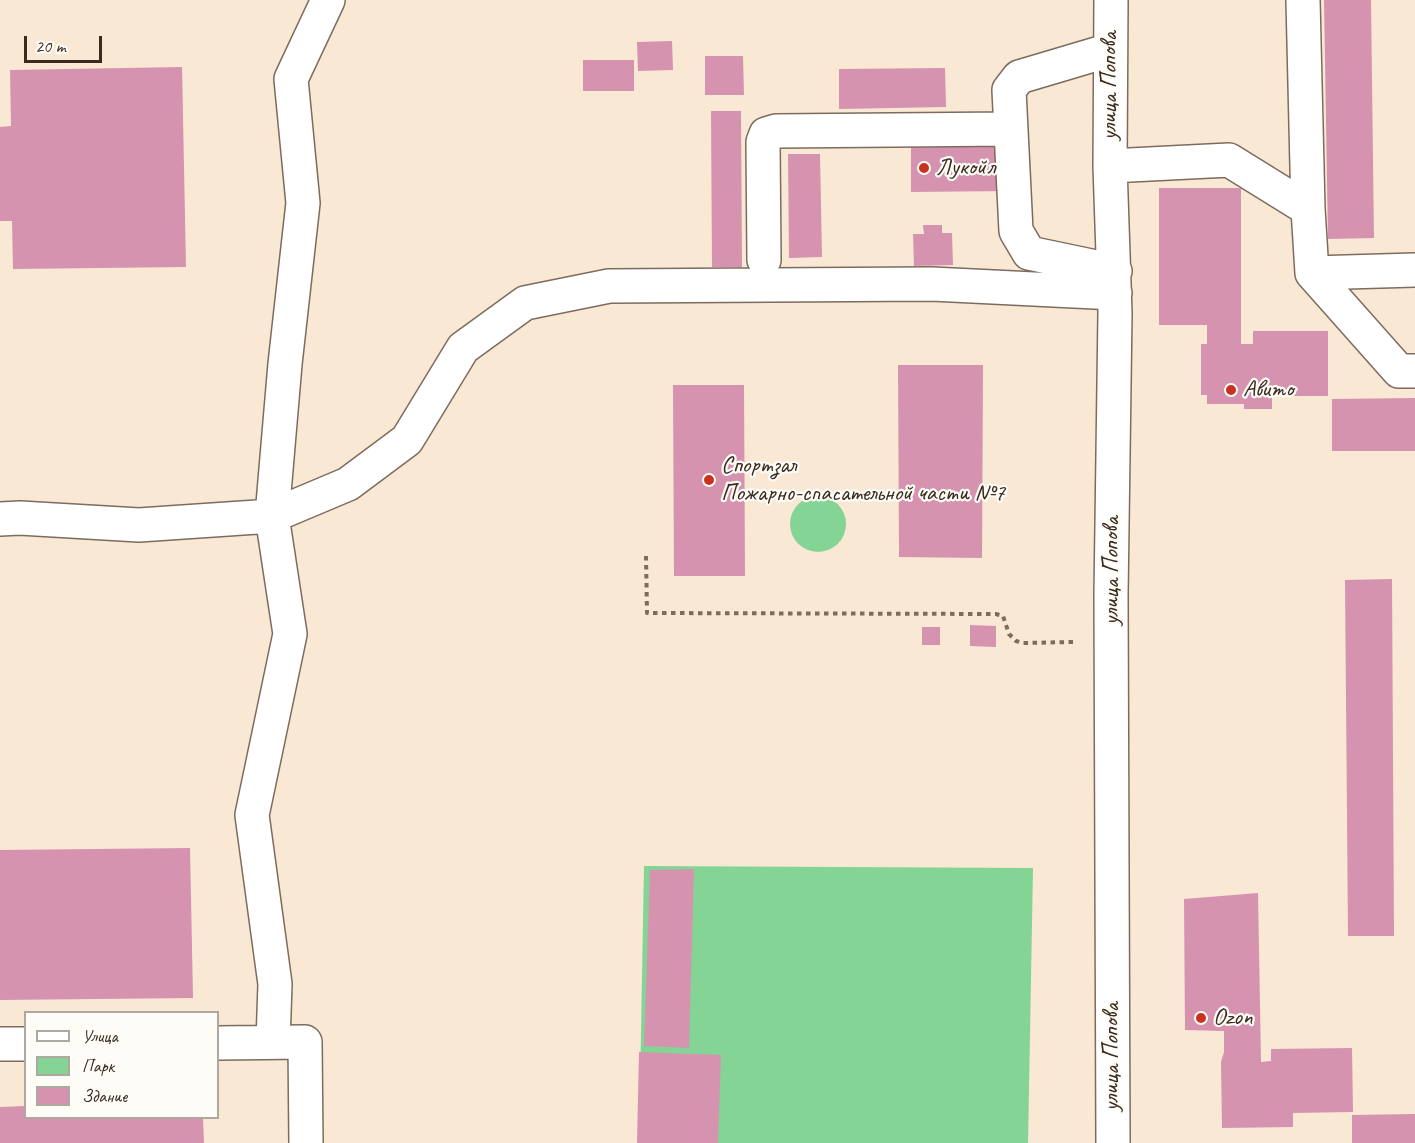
<!DOCTYPE html>
<meta charset="utf-8">
<style>
body{margin:0}
#map{position:relative;width:1415px;height:1143px;overflow:hidden;background:#f8e8d4;font-family:Caveat,sans-serif}
canvas{display:block}
.legend{position:absolute;left:24px;top:1011px;width:195px;height:108px;box-sizing:border-box;background:#fdfcf7;border:2px solid #afa8a0;margin:0;padding:8px 10px;list-style:none;font-size:18px;color:#3b2a1e}
.legend li{display:flex;align-items:center;gap:12px;height:30px}
.legend b{width:30px;border:2px solid #afa8a0}
.scale{position:absolute;left:24px;top:36px;width:78px;height:27px;box-sizing:border-box;border:3px solid #3b2a1e;border-top:0;padding-left:8px;font-size:18px;line-height:21px;white-space:nowrap;color:#3b2a1e;-webkit-text-stroke:4px #fdfcf7;paint-order:stroke}
</style>
<div id="map">
<canvas width="1415" height="1143"></canvas>
<ul class="legend">
<li><b style="height:8px;background:#fff"></b>Улица</li>
<li><b style="height:16px;background:#83d495"></b>Парк</li>
<li><b style="height:16px;background:#d593b0"></b>Здание</li>
</ul>
<div class="scale">20 m</div>
</div>
<script>
const context = document.querySelector('canvas').getContext('2d');
context.lineJoin = 'round';
function paint(path, color) {
  context.fillStyle = color;
  context.fill(path, 'evenodd');
}
function poly(rows) {
  const path = new Path2D();
  for (const r of rows) {
    if (r.length === 3) {
      path.moveTo(r[0] + r[2], r[1]);
      path.arc(r[0], r[1], r[2], 0, 2 * Math.PI);
      continue;
    }
    path.moveTo(r[0], r[1]);
    for (let i = 2; i < r.length; i += 2) path.lineTo(r[i], r[i + 1]);
  }
  return path;
}
function stroke(path, color, width, dash) {
  context.strokeStyle = color;
  context.lineWidth = width;
  context.lineCap = dash ? 'butt' : 'round';
  context.setLineDash(dash || []);
  context.stroke(path);
}
function write(font, color, halo, rows, align = 'center') {
  context.font = font + ' Caveat,sans-serif';
  context.lineWidth = 4.5;
  context.setLineDash([]);
  context.textBaseline = 'middle';
  context.strokeStyle = halo;
  context.fillStyle = color;
  for (const [text, x, y, turn = 0] of rows) {
    context.save();
    context.translate(x, y);
    context.rotate((+turn || 0) * Math.PI / 180);
    context.textAlign = isNaN(turn) ? turn : align;
    if (halo) context.strokeText(text, 0, 0);
    context.fillText(text, 0, 0);
    context.restore();
  }
}
const green = poly([
 [818,524,28],
 [644,866,1033,868,1028,1143,639,1143]
]);
const building = poly([
 [1324,0,1371,0,1374,238,1328,239],
 [672,41,673,70,638,71,637,42],
 [705,56,743,56,744,95,705,95],
 [583,60,634,60,634,91,583,91],
 [182,67,186,267,13,269,12,221,0,221,0,127,11,126,10,70],
 [945,68,946,107,839,109,839,69],
 [711,111,741,111,742,267,712,267],
 [1008,144,1009,191,911,192,911,145],
 [788,154,820,154,822,257,789,258],
 [1159,188,1241,188,1241,344,1253,344,1253,331,1328,331,1328,396,1272,396,1272,409,1244,409,1244,404,1207,404,1207,395,1201,395,1201,344,1207,344,1207,325,1159,325],
 [923,225,942,225,942,233,952,233,953,265,914,266,913,234,924,234],
 [898,365,983,365,982,558,899,557],
 [673,385,744,385,745,576,674,576],
 [1415,398,1415,451,1332,451,1332,399],
 [1392,579,1394,936,1348,936,1345,580],
 [970,625,996,626,996,647,970,646],
 [922,627,940,627,940,645,922,645],
 [190,848,193,998,0,1000,0,850],
 [694,869,689,1048,644,1046,650,870],
 [1258,893,1261,1062,1271,1061,1271,1049,1352,1048,1353,1112,1293,1113,1293,1127,1222,1128,1221,1062,1224,1052,1224,1031,1185,1030,1184,899],
 [639,1052,721,1055,718,1143,637,1143],
 [26,1106,26,1118,203,1118,204,1143,0,1143,0,1107],
 [1415,1114,1415,1143,1352,1143,1352,1115]
]);
const path = poly([
 [646,556,647,613,996,614,1003,616,1009,634,1016,641,1023,643,1074,642]
]);
const minor = poly([
 [1111,0,1110,166,1115,313,1111,595,1113,1143],
 [1303,0,1308,209],
 [1110,50,1019,77,1009,90,1016,231,1029,253,1115,271],
 [1110,166,1229,160,1308,209,1312,273,1415,270],
 [764,260,763,142,766,134,776,131,1011,129],
 [1312,273,1399,371,1415,371],
 [0,519,20,518,139,525,272,516,285,364,303,203,291,79,328,0],
 [273,1042,275,984,252,815,290,634,272,516,348,484,407,440,463,348,525,303,609,286,932,284,1115,293],
 [218,1043,305,1042,306,1143],
 [0,1044,26,1044]
]);
const markers = [
 [924,168,6,"#c8321e"],
 [1231,390,6,"#c8321e"],
 [709,480,6,"#c8321e"],
 [1201,1018,6,"#c8321e"]
];
const streetNames = [
 ["улица Попова",1110,86,-90],
 ["улица Попова",1112,571,-90],
 ["улица Попова",1112,1057,-90]
];
const poiNames = [
 ["Лукойл",936,168],
 ["Авито",1243,390],
 ["Спортзал",721,466],
 ["Пожарно-спасательной части №7",721,494],
 ["Ozon",1213,1018]
];
paint(green, '#83d495');
paint(building, '#d593b0');
stroke(minor, '#7d6c5e', 36);
stroke(path, '#7d6c5e', 4, [4.5, 4.5]);
stroke(minor, '#fff', 33);
for (const [x, y, r, color] of markers) {
  const dot = new Path2D();
  dot.arc(x, y, r, 0, 2 * Math.PI);
  context.fillStyle = color;
  context.fill(dot);
  stroke(dot, '#fdfcf7', 2);
}
write('24px', '#3b2a1e', '#fdfcf7', streetNames);
write('24px', '#3b2a1e', '#fdfcf7', poiNames, 'left');
</script>
